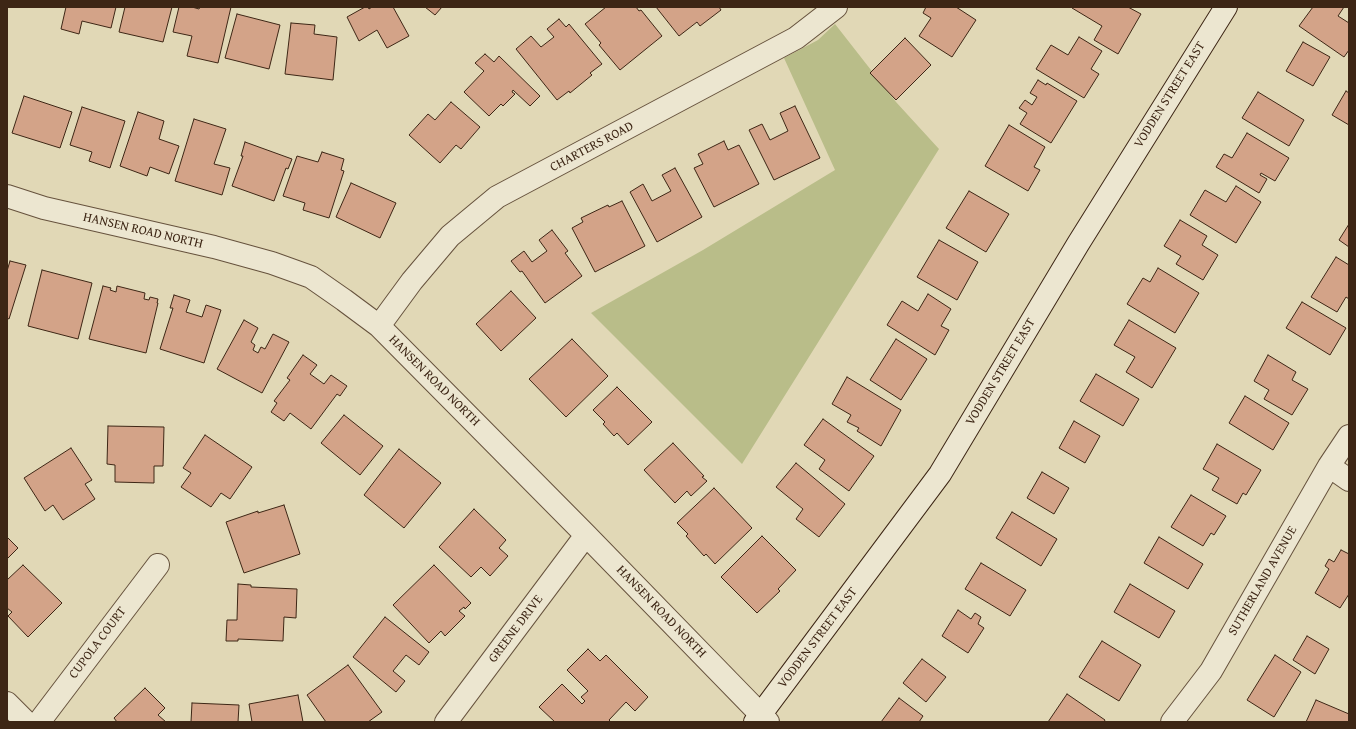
<!DOCTYPE html>
<style>
body{margin:0}
#map{position:relative;width:1356px;height:729px;overflow:hidden;background:#e1d8b6;font-family:"Gentium Book Plus",serif}
canvas{display:block}
.frame{position:absolute;inset:0;border:8px solid #3d2615;pointer-events:none}
</style>
<div id="map">
<canvas width="1356" height="729"></canvas>
<div class="frame"></div>
</div>
<script>
const context = document.querySelector('canvas').getContext('2d');
context.lineJoin = 'round';
function paint(path, color) {
  context.fillStyle = color;
  context.fill(path, 'evenodd');
}
function poly(rows) {
  const path = new Path2D();
  for (const r of rows) {
    path.moveTo(r[0], r[1]);
    for (let i = 2; i < r.length; i += 2) path.lineTo(r[i], r[i + 1]);
  }
  return path;
}
function stroke(path, color, width, dash) {
  context.strokeStyle = color;
  context.lineWidth = width;
  context.lineCap = dash ? 'butt' : 'round';
  context.setLineDash(dash || []);
  context.stroke(path);
}
function write(font, color, halo, rows, align = 'center') {
  context.font = font + ' "Gentium Book Plus",serif';
  context.lineWidth = 3;
  context.setLineDash([]);
  context.textBaseline = 'middle';
  context.strokeStyle = halo;
  context.fillStyle = color;
  for (const [text, x, y, turn = 0] of rows) {
    context.save();
    context.translate(x, y);
    context.rotate((+turn || 0) * Math.PI / 180);
    context.textAlign = isNaN(turn) ? turn : align;
    if (halo) context.strokeText(text, 0, 0);
    context.fillText(text, 0, 0);
    context.restore();
  }
}
const green = poly([
 [835,24,896,102,939,149,742,464,591,313,703,250,835,170,784,58,818,40]
]);
const building = poly([
 [66,7,116,7,111,28,82,21,79,34,61,29,66,7],
 [125,7,172,7,163,42,119,32,125,7],
 [179,7,192,7,199,9,200,7,231,7,218,63,187,56,192,36,173,32,179,7],
 [365,7,368,7,369,9,372,7,393,7,409,36,387,48,377,30,359,41,347,17,365,7],
 [425,7,442,7,435,15,425,7],
 [606,7,636,7,639,11,641,10,662,36,620,70,599,45,601,43,585,24,606,7],
 [656,7,719,7,721,10,700,26,697,22,679,36,656,7],
 [926,7,956,7,976,20,952,57,919,36,931,18,923,13,926,7],
 [1072,7,1128,7,1141,14,1118,54,1094,40,1102,26,1072,8,1072,7],
 [1313,7,1344,7,1338,16,1349,23,1349,50,1344,57,1299,26,1313,7],
 [237,14,280,25,269,69,225,58,237,14],
 [559,19,566,27,569,24,602,64,590,73,592,75,570,93,569,91,557,100,516,49,531,36,541,47,554,37,547,29,559,19],
 [291,23,315,25,314,34,337,37,333,80,285,74,291,23],
 [1079,37,1102,51,1091,69,1099,74,1084,98,1036,69,1051,45,1068,55,1079,37],
 [905,38,931,65,896,100,870,73,905,38],
 [1303,42,1330,57,1313,86,1286,71,1303,42],
 [485,54,494,62,499,56,540,96,530,106,513,90,512,92,515,94,503,106,501,104,489,116,464,92,484,71,475,63,485,54],
 [1038,80,1046,85,1047,83,1077,101,1051,143,1020,124,1027,113,1019,108,1025,100,1032,105,1037,97,1030,93,1038,80],
 [1346,91,1349,93,1349,125,1332,115,1346,91],
 [1258,92,1304,120,1289,146,1242,118,1258,92],
 [24,96,72,112,60,148,12,133,24,96],
 [451,102,480,127,461,149,456,145,440,163,409,135,428,114,435,120,451,102],
 [795,106,820,158,774,180,749,130,762,124,770,140,788,131,780,113,795,106],
 [82,107,125,121,110,168,89,161,92,152,70,145,82,107],
 [138,112,164,121,159,139,179,146,169,174,150,167,147,176,120,166,138,112],
 [194,119,226,129,214,164,230,168,222,195,175,181,194,119],
 [1009,125,1045,147,1034,167,1040,170,1028,191,985,166,1009,125],
 [1247,133,1289,158,1275,181,1261,173,1260,175,1267,179,1259,193,1216,167,1224,154,1232,158,1247,133],
 [724,141,728,150,739,145,759,184,714,207,694,168,703,164,698,154,724,141],
 [245,142,292,159,288,169,286,168,274,201,232,186,243,156,241,156,245,142],
 [322,152,344,159,341,170,344,171,329,218,303,210,305,203,283,196,297,156,318,162,322,152],
 [675,168,702,217,657,242,630,192,643,184,652,201,671,191,662,175,675,168],
 [351,183,396,203,380,238,336,217,351,183],
 [1236,186,1261,202,1236,243,1190,215,1205,190,1226,202,1236,186],
 [969,191,1009,214,986,252,946,228,969,191],
 [622,201,645,246,595,272,572,228,583,222,581,218,608,205,609,207,622,201],
 [1180,220,1207,236,1202,245,1218,255,1203,280,1176,264,1181,256,1164,246,1180,220],
 [1349,224,1349,247,1339,240,1349,224],
 [552,230,568,251,565,253,582,276,545,303,522,271,520,272,511,261,524,251,532,262,547,251,539,240,552,230],
 [939,240,978,262,957,300,917,277,939,240],
 [1336,257,1349,265,1349,299,1346,297,1337,312,1311,297,1336,257],
 [10,261,26,265,9,319,7,318,7,271,10,261],
 [1158,268,1199,293,1175,333,1127,304,1143,278,1150,282,1158,268],
 [42,270,92,283,78,339,28,326,42,270],
 [103,286,111,288,110,290,116,292,117,286,145,293,144,299,149,300,150,297,158,299,157,303,158,303,146,353,89,339,103,286],
 [511,291,536,318,501,351,476,324,511,291],
 [928,294,951,309,941,326,949,330,935,355,887,325,902,301,918,311,928,294],
 [174,295,190,300,186,312,202,317,206,305,221,310,204,363,160,349,173,308,170,308,174,295],
 [1302,302,1346,328,1330,355,1286,328,1302,302],
 [244,320,258,328,251,342,255,345,253,350,258,353,261,347,265,349,273,334,289,342,262,393,217,369,244,320],
 [1129,320,1176,348,1152,388,1126,372,1135,357,1114,345,1129,320],
 [572,339,608,376,566,417,529,379,572,339],
 [896,339,927,359,901,400,870,380,896,339],
 [303,355,317,365,310,374,324,384,331,375,347,386,340,396,337,394,311,429,290,413,284,421,271,412,277,403,274,401,290,380,287,378,303,355],
 [1268,355,1296,372,1292,380,1308,389,1292,415,1264,399,1269,390,1254,381,1268,355],
 [1096,374,1139,399,1123,426,1080,401,1096,374],
 [847,377,901,410,881,446,857,431,859,428,847,422,851,415,832,404,847,377],
 [617,387,652,422,628,445,617,433,614,436,603,424,605,422,593,410,617,387],
 [1245,396,1289,423,1273,450,1229,423,1245,396],
 [344,415,383,446,360,475,321,443,344,415],
 [823,419,874,456,849,491,819,469,825,460,804,445,823,419],
 [1074,421,1100,436,1085,463,1059,448,1074,421],
 [108,426,164,427,163,466,154,466,154,483,115,482,115,465,107,464,108,426],
 [205,435,252,467,230,499,221,493,211,507,181,487,191,473,183,468,205,435],
 [673,443,704,476,702,477,707,481,691,496,687,491,675,503,644,470,673,443],
 [1217,444,1261,470,1246,495,1243,493,1237,504,1212,490,1219,478,1203,469,1217,444],
 [71,448,92,480,85,484,95,499,63,520,53,505,45,511,24,478,71,448],
 [399,449,441,483,404,528,364,495,399,449],
 [796,463,845,504,819,537,796,519,803,509,776,487,796,463],
 [1042,472,1069,488,1054,514,1027,498,1042,472],
 [714,488,752,528,715,564,706,554,704,556,686,536,688,534,677,523,714,488],
 [1191,495,1226,516,1214,535,1211,533,1203,546,1171,527,1191,495],
 [284,505,300,554,244,573,226,522,258,511,258,513,284,505],
 [474,509,506,540,499,548,508,556,490,576,481,567,471,577,439,547,474,509],
 [1012,512,1057,539,1041,566,996,538,1012,512],
 [762,536,796,570,778,589,780,591,757,613,721,577,762,536],
 [7,537,18,548,7,559,7,537],
 [1159,537,1203,564,1188,589,1144,563,1159,537],
 [1341,550,1349,554,1349,594,1340,608,1315,593,1329,569,1325,566,1329,559,1334,562,1341,550],
 [981,563,1026,590,1010,616,965,589,981,563],
 [23,565,62,603,28,637,8,616,12,612,7,608,7,580,23,565],
 [434,565,471,603,465,609,464,607,459,611,465,616,445,636,441,631,429,643,393,605,434,565],
 [238,584,251,585,251,587,297,589,296,618,284,617,283,641,238,639,238,641,226,641,227,620,237,620,238,584],
 [1130,584,1175,611,1159,638,1114,612,1130,584],
 [958,610,971,619,975,613,981,617,978,624,984,628,968,653,942,636,958,610],
 [385,617,429,652,419,665,406,655,393,671,405,681,396,692,353,657,385,617],
 [1307,636,1329,649,1315,674,1293,660,1307,636],
 [1102,641,1141,665,1119,701,1079,677,1102,641],
 [588,649,600,661,606,655,648,697,635,711,626,702,609,720,611,722,555,722,539,707,562,684,582,704,585,701,581,697,588,691,567,670,588,649],
 [1275,655,1301,672,1274,717,1247,700,1275,655],
 [922,659,946,677,926,702,903,683,922,659],
 [348,665,382,712,368,722,326,722,307,695,348,665],
 [145,688,165,708,158,715,166,722,117,722,114,718,145,688],
 [1067,694,1105,720,1104,722,1048,722,1067,694],
 [298,695,303,722,252,722,249,704,298,695],
 [899,698,923,716,919,722,881,722,899,698],
 [1316,700,1349,714,1349,722,1306,722,1316,700],
 [192,703,239,705,238,722,191,722,192,703]
]);
const street = poly([
 [7,196,44,208,214,247,272,263,311,277,344,300,379,326,586,535,768,722],
 [379,326,412,281,450,236,497,197,796,38,836,7],
 [1329,466,1349,480],
 [7,703,26,722],
 [39,722,158,565],
 [446,722,586,535],
 [1172,722,1211,671,1329,466,1349,436]
]);
const secondary = poly([
 [755,722,940,474,1078,244,1226,7]
]);
const streetNames = [
 ["VODDEN STREET EAST",1170,95,-58],
 ["CHARTERS ROAD",592,147,-28],
 ["HANSEN ROAD NORTH",143,231,13],
 ["VODDEN STREET EAST",1001,372,-59],
 ["HANSEN ROAD NORTH",434,381,45],
 ["SUTHERLAND AVENUE",1263,581,-60],
 ["HANSEN ROAD NORTH",661,612,46],
 ["GREENE DRIVE",516,629,-53],
 ["VODDEN STREET EAST",818,638,-53],
 ["CUPOLA COURT",98,643,-53]
];
paint(green, '#b9bd89');
paint(building, '#d3a388');
stroke(building, '#3d2615', 1);
stroke(street, '#66523d', 24);
stroke(secondary, '#3d2615', 24);
stroke(street, '#ece6d0', 22);
stroke(secondary, '#ece6d0', 22);
write('13px', '#3d2615', '#ece6d0', streetNames);
</script>
